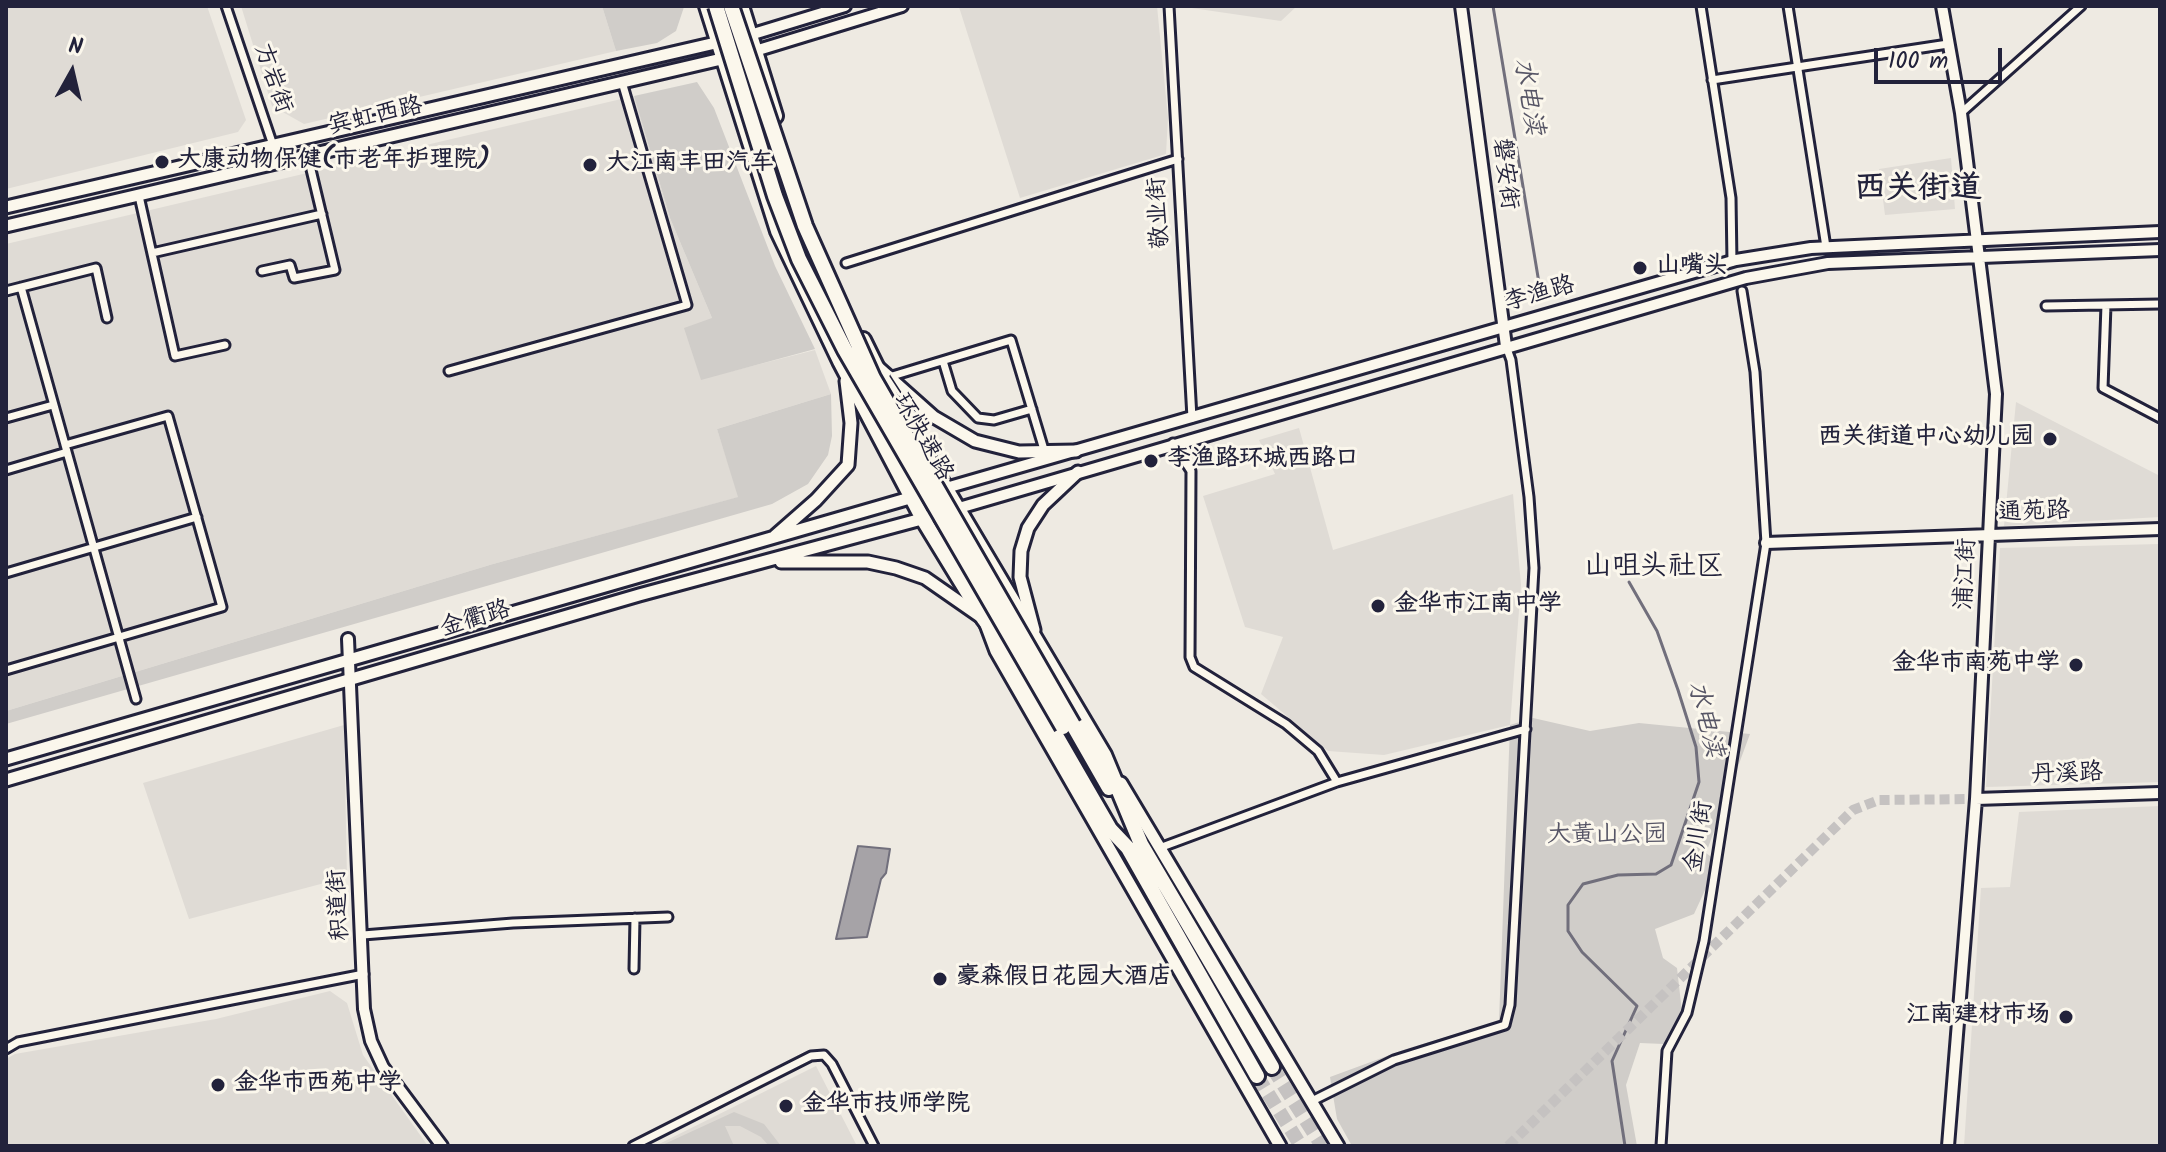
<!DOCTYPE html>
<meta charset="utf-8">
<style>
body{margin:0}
#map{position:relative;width:2166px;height:1152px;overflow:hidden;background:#eeeae2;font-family:Kalam,sans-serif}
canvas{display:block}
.frame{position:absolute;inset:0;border:8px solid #22223b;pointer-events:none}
.north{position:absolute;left:32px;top:32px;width:80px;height:80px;-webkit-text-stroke:6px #fbf7ec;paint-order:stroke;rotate:8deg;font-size:22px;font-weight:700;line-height:32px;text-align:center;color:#22223b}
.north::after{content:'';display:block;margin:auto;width:28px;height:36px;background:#22223b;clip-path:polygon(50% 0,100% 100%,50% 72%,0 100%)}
.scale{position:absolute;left:1874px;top:48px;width:128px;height:36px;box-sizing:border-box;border:4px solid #22223b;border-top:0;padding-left:10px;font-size:24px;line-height:28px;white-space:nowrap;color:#22223b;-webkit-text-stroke:6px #fbf7ec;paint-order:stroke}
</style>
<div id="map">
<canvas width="2166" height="1152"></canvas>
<div class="frame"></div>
<div class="north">N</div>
<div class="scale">100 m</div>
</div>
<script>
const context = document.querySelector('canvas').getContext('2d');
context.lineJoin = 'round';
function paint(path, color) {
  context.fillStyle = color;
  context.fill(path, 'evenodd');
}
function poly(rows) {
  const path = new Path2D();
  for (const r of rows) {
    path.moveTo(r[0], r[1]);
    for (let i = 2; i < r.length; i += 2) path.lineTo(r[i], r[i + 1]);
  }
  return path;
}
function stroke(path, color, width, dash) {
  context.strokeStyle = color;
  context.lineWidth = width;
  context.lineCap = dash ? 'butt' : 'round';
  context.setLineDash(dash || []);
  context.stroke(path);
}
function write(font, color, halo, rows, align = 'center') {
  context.font = font + ' Kalam,"LXGW WenKai TC",sans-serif';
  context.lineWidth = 6;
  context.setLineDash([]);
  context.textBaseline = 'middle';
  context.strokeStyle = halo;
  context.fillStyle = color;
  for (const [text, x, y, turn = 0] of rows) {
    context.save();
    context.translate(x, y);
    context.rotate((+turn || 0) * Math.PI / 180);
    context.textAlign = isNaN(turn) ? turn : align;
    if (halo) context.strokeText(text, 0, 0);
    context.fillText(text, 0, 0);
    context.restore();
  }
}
const built = poly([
 [6,6,207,6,246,120,238,132,6,189],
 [241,6,602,6,616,51,304,124,272,106],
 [1157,6,1168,118,1166,154,1020,198,959,7],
 [1178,6,1297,6,1281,21],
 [634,96,670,218,712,318,701,379,815,350,831,394,717,429,739,497,493,564,6,711,6,244],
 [1951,158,1955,209,1885,215,1879,169],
 [2016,402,2160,476,2160,517,2004,526],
 [1299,428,1333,550,1513,494,1521,585,1510,725,1384,755,1328,751,1261,694,1283,637,1245,627,1203,496,1275,474,1259,440],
 [2160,544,2160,782,1986,787,2000,548],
 [344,725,347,877,189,919,143,783],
 [2160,806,2160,1146,1964,1146,1981,888,2010,887,2019,812],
 [330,991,347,1003,363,1055,428,1146,6,1146,6,1059,15,1054,216,1019],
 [816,1066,857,1146,655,1146]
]);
const green = poly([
 [602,6,683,6,684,7,676,31,657,43,616,51],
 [697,82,714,108,775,266,815,349,701,380,684,328,712,318,670,218,634,96],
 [831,394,832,436,828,455,808,484,772,504,6,724,6,711,493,564,738,497,717,429],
 [1533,718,1590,731,1639,723,1750,734,1706,853,1718,862,1694,914,1655,929,1663,958,1677,968,1682,1012,1664,1044,1640,1043,1626,1085,1637,1146,1352,1146,1337,1119,1330,1077,1406,1049,1499,1021,1510,725],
 [734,1112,764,1124,781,1146,769,1146,761,1137,740,1126,725,1126,734,1146,660,1146]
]);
const water = poly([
 [858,846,890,849,886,873,881,879,867,937,836,939,858,846]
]);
const stream = poly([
 [1493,6,1540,289],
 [1625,1146,1612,1061,1637,1006,1582,952,1568,931,1568,905,1583,884,1618,875,1656,874,1671,865,1699,782,1696,747,1678,690,1657,631,1629,582]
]);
const secondaryTunnel = poly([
 [1508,1146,1853,810,1879,800,1976,799]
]);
const highwayTunnel = poly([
 [1272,1067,1322,1146],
 [1257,1076,1301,1146]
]);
const street = poly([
 [226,6,279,163],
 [1169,6,1192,418],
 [1701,6,1731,198,1732,262],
 [1788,6,1826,247],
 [1712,80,1948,44],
 [1961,113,2081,6],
 [139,196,175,356,225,345],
 [152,253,322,214],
 [846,263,1178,159],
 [262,271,290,265,294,278,335,270,308,157],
 [21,287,136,699],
 [6,291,96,268,107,318],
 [2106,305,2103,388,2160,418],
 [2046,306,2160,304],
 [943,361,952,391,978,418,994,420,1032,409],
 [449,371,687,305,622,82],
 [889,377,1011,340,1045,453],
 [6,418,53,405],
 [1173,443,1191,471,1190,657,1194,667,1286,724,1318,751,1337,782],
 [6,470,67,452],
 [6,573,197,517],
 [6,670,222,607,168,416,65,445],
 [1162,847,1337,782,1526,729],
 [363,935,513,923,668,917],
 [634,969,635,918],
 [6,1049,18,1042,364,974],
 [1312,1101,1394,1060,1505,1025,1510,1005,1534,568,1529,497,1511,360,1506,346],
 [633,1146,811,1056,824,1055,832,1064,874,1146],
 [1661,1146,1667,1051,1687,1013,1704,941,1766,543,1755,372,1742,291]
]);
const secondary = poly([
 [1461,6,1506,346],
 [1942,6,1961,113,1996,394,1976,799,1948,1146],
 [750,35,845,6],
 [755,51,902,6],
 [946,488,1736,260,1811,248,2160,232],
 [959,508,1746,278,1828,263,2160,250],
 [1766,543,2160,529],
 [348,639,364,1009,371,1041,383,1067,442,1146],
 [1976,799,2160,793]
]);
const primary = poly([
 [6,207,750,35],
 [6,226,730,57],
 [879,368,934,417,975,441,1019,452,1076,451],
 [775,536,816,500,848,465,851,423,846,381],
 [781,562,868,562,896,568,925,578,984,619,996,651,1280,1146],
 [1034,630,1020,577,1021,551,1028,528,1043,505,1078,472],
 [6,759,934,491],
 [6,780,639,595,929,517],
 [1121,783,1338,1146]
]);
const highway = poly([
 [707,6,778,231,840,361,923,519,984,619,1005,647,1110,829,1128,848,1257,1076],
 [741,6,775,116],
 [863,340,891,397],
 [908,425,1104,755,1141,844,1272,1067],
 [1073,725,1109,788]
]);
const highwayBridge = poly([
 [716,6,775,196,799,259,845,350,1063,727],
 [731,6,805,226,873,378,1073,725]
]);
const markers = [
 [162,162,8,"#22223b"],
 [590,165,8,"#22223b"],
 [1640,268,8,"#22223b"],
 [2050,439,8,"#22223b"],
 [1151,461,8,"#22223b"],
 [1378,606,8,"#22223b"],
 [2076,665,8,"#22223b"],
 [940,979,8,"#22223b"],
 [2066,1017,8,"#22223b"],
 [218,1085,8,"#22223b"],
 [786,1106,8,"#22223b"]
];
const streetNames = [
 ["方岩街",271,79,71],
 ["宾虹西路",376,118,-13],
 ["磐安街",1503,174,83],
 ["敬业街",1161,213,-93],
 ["李渔路",1540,296,-16],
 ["一环快速路",915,428,60],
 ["通苑路",2034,514,-2],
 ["浦江街",1968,574,-87],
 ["金衢路",476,621,-17],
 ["丹溪路",2067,776,-2],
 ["金川街",1701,837,-81],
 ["积道街",341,905,-93]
];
const poiNames = [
 ["大康动物保健(市老年护理院)",178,162],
 ["大江南丰田汽车",606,165],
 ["山嘴头",1656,268],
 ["西关街道中心幼儿园",2034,439,"right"],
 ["李渔路环城西路口",1167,461],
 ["金华市江南中学",1394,606],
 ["金华市南苑中学",2060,665,"right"],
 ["豪森假日花园大酒店",956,979],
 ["江南建材市场",2050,1017,"right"],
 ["金华市西苑中学",234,1085],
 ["金华市技师学院",802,1106]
];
const parkNames = [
 ["大黄山公园",1607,837]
];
const waterNames = [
 ["水电渎",1526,97,81],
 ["水电渎",1703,720,76]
];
const quarterNames = [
 ["山咀头社区",1654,569]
];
const districtNames = [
 ["西关街道",1918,192]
];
paint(built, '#dfdbd5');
paint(green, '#d0cdc9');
paint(water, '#a6a3a7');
stroke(water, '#716f7c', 2);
stroke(stream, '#716f7c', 3);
stroke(secondaryTunnel, '#c5c2c1', 10, [10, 5]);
stroke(highwayTunnel, '#c5c2c1', 14, [14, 7]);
stroke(street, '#22223b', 13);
stroke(secondary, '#22223b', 16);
stroke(primary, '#22223b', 17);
stroke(highway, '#22223b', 20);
stroke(street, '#fbf7ec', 7);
stroke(secondary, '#fbf7ec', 10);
stroke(primary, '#fbf7ec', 11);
stroke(highway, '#fbf7ec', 14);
stroke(highwayBridge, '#22223b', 20, []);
stroke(highwayBridge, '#fbf7ec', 14);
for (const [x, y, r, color] of markers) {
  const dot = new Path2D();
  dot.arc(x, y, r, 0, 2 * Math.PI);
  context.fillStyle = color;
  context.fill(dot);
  stroke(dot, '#fbf7ec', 3);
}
write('24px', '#22223b', '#fbf7ec', streetNames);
write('bold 24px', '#22223b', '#fbf7ec', poiNames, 'left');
write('24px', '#565566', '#fbf7ec', parkNames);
write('italic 26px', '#575666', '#fbf7ec', waterNames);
write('28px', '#22223b', '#fbf7ec', quarterNames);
write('bold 32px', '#22223b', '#fbf7ec', districtNames);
</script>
